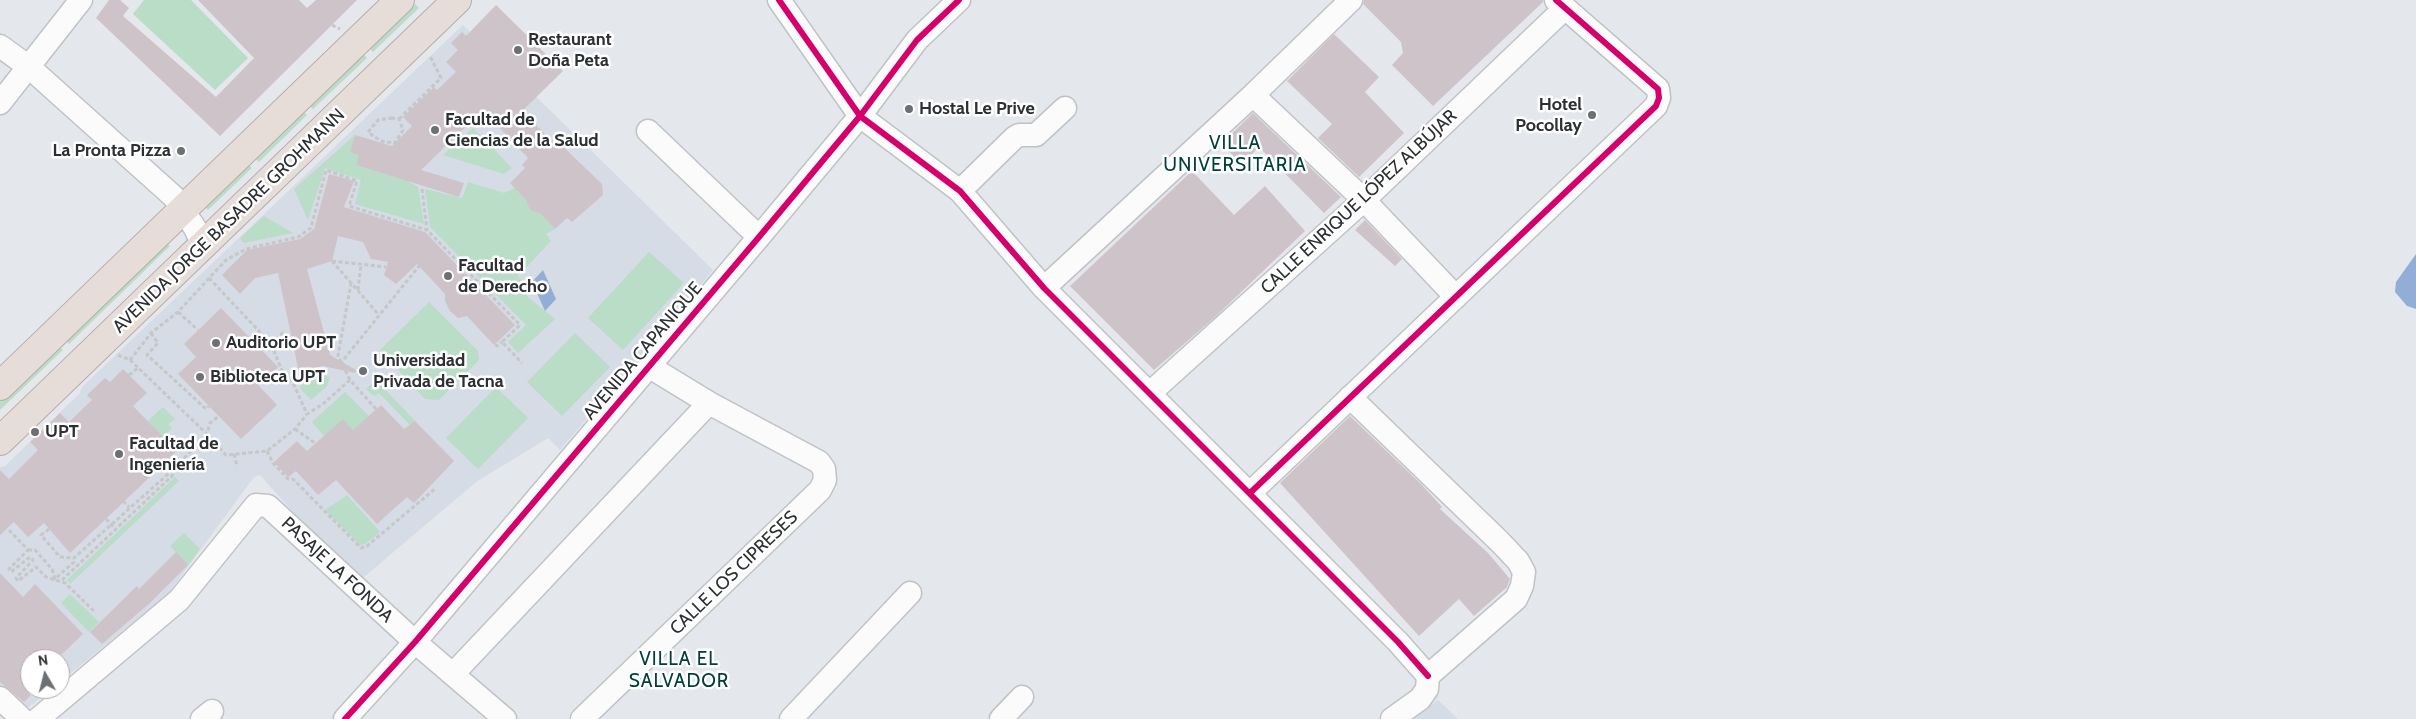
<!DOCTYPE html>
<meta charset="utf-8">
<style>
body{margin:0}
#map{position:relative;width:2416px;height:719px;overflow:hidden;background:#e4e7eb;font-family:Cabin,sans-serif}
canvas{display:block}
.north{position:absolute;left:20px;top:649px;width:50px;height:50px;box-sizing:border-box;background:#fff;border:1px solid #abacad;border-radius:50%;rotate:352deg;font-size:14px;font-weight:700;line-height:20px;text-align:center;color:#2d3032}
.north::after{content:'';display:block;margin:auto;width:18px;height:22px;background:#6d7073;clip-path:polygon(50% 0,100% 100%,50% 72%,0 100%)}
</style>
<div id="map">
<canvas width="2416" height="719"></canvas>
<div class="north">N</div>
</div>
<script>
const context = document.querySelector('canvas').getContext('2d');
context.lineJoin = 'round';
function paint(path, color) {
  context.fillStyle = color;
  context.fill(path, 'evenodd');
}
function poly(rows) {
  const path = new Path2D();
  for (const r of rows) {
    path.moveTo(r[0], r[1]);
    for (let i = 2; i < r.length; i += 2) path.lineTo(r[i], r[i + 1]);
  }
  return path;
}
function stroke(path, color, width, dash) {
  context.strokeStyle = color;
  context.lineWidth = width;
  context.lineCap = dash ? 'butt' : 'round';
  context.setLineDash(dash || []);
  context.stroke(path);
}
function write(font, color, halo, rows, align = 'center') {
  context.font = font + ' Cabin,sans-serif';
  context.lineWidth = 5;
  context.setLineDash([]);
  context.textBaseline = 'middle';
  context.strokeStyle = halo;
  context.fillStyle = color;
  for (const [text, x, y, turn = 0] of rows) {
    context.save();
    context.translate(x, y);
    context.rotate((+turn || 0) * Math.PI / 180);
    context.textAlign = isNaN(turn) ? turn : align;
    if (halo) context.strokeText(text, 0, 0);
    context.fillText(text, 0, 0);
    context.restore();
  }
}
const built = poly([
 [463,25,713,270,560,450,548,438,476,482,357,583,260,475,254,477,168,594,60,682,60,659,30,659,30,689,51,689,24,711,0,688,0,467,5,466,80,393,82,387],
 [1438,700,1458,719,1412,719]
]);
const green = poly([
 [144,0,191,0,248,58,215,90,133,14],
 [415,4,419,8,373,52,369,48],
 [363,54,367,58,313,109,309,105],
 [303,111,307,115,259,162,254,158],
 [473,128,512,168,504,174,443,155],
 [355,135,350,152,359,155,356,165,408,181,418,187,424,224,355,204,361,180,325,168,308,220,294,189],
 [248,164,252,168,208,210,204,205],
 [468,182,504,193,515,188,526,200,530,210,541,214,555,229,546,234,551,241,518,276,524,284,524,292,529,298,555,319,518,353,508,342,526,325,430,227,425,189,462,198],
 [264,216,293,233,244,243,240,238],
 [166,242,170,246,69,344,65,339],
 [649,252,684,283,623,350,588,318],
 [429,302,478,351,479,360,439,400,425,399,380,350],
 [575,333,610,367,562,416,527,382],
 [58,346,63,350,0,410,0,402],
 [320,375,330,377,327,386,311,400,300,388,309,378],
 [376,380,415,421,410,425,379,393,374,396,366,389],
 [496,387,528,418,478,469,446,438],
 [345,392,369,416,353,430,343,419,324,436,312,422],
 [163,407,175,419,168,424,172,428,163,437,148,421],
 [175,477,179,481,70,584,67,580],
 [347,495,380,532,365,544,360,545,325,510],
 [184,533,200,549,188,565,170,546],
 [70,594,99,622,89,632,61,603]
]);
const water = poly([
 [2416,254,2416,309,2407,306,2395,292,2396,282],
 [543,270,556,299,545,311,532,282]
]);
const building = poly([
 [109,0,120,0,129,8,123,16,216,97,254,58,198,0,299,0,307,8,316,0,357,0,220,136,96,18],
 [1364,0,1543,0,1543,2,1433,106,1392,65,1403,53,1401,42,1363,4],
 [496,5,563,71,522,111,553,142,556,140,602,184,603,195,572,222,567,218,555,229,541,214,530,210,526,200,510,183,525,168,522,165,528,158,483,110,421,170,464,183,459,197,356,165,359,155,350,152,355,135,392,146,412,126,403,117,434,87,437,90,456,72,446,62,458,50,451,43,462,32,466,36],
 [1334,34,1379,77,1365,92,1404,133,1359,177,1318,138,1332,124,1287,81],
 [1253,113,1341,197,1324,213,1259,147,1242,164,1221,144],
 [1192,171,1234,215,1265,186,1305,231,1214,318,1154,370,1070,286],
 [329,174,354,181,344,207,425,232,515,325,494,345,467,316,458,318,450,311,445,301,445,294,417,264,396,284,384,275,388,262,371,259,363,242,338,236,332,261,307,269,330,355,356,370,355,373,323,366,308,370,300,377,278,273,255,278,240,294,222,275,247,250,300,239,314,229],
 [1365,220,1402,259,1395,266,1355,230],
 [221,308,278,367,259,386,277,405,241,439,178,374,196,357,184,344],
 [123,369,147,393,133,406,177,451,70,553,44,523,28,537,14,522,0,535,0,470,9,479,38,450,30,442,60,413,69,422,92,400,87,395,105,378,110,382],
 [381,405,404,429,415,421,454,461,414,503,407,497,377,524,336,480,318,495,296,471,288,477,274,462,297,441,307,451,343,419,353,430],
 [1350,416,1421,484,1442,507,1440,509,1488,553,1510,579,1507,587,1474,616,1459,599,1419,636,1280,483],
 [176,552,188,565,151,602,102,644,90,632,137,586,139,589],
 [0,573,23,597,35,584,83,634,57,659,30,659,30,696,24,702,0,682]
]);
const path = poly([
 [332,25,340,29],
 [391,118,399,119,403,130,395,143,381,141,368,132,378,120,391,118],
 [399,119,441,78,430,56],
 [422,189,427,230],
 [332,261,379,315],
 [332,261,386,267],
 [209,278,271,344,283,373,294,385,307,414,323,404,350,380,376,409],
 [358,290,361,264],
 [178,312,198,330],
 [151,333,158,343,147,355,206,409,209,406],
 [271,344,284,332],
 [495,345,497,346,502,342],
 [118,355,130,360,207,434,210,423,219,416],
 [130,360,151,333,178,312,226,260,246,249,298,237,311,228,326,170,357,181,349,206,427,230,520,325,502,342,522,363],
 [340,364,419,266],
 [129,375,138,368],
 [350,380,338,356,351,283],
 [295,429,315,443],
 [267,451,273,463,288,479,293,479,361,548,367,546,436,488],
 [234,454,237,466],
 [123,501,129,507],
 [106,519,116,529],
 [49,529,41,535,60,557,74,558,177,466,207,434,226,455,267,451,295,429,307,414],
 [9,530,28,550,9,569,11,572,30,557,33,560,16,578,18,581,36,567,46,577,65,583,96,613],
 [28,550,35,550,52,569,55,579,74,562,74,558],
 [62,580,172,476,176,467]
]);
const minor = poly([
 [779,0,860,116,960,191,1044,288,1398,642,1428,676],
 [0,46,29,67,174,197,195,228,203,246],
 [1253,95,1364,200,1456,297],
 [0,103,81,0],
 [648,131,759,237],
 [960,191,1014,138,1019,135,1036,135,1065,108],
 [1044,288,1253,95,1351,0],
 [1151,392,1364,200,1565,8],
 [1350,397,1500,542,1518,561,1524,572,1522,586,1516,599,1428,676],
 [1250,493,1656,106,1659,98,1658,89,1556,0],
 [453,674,709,403],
 [0,698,22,719],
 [38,719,179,600,256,505,268,506,415,642,505,719],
 [202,719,212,711],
 [345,719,415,642,759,237,860,116,917,40,959,0],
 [582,719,820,490,825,480,824,469,819,462,709,403,650,367],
 [791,719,910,593],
 [1001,719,1022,697],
 [1392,719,1420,699,1427,689,1428,676]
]);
const highway = poly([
 [0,386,400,0],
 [0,441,457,0]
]);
const cycleway = poly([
 [779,0,860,116,960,191,1044,288,1398,642,1428,676],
 [1250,493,1656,106,1659,98,1658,89,1556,0],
 [345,719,415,642,759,237,860,116,917,40,959,0]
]);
const markers = [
 [518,50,5,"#6d7073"],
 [909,109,5,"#6d7073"],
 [1592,115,5,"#6d7073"],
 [435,130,5,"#6d7073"],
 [181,151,5,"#6d7073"],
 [448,276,5,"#6d7073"],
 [216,343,5,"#6d7073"],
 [363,371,5,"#6d7073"],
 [200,377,5,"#6d7073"],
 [35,432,5,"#6d7073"],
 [119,454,5,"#6d7073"]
];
const poiNames = [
 ["Restaurant",528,40],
 ["Doña Peta",528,61],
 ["Hotel",1582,105,"right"],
 ["Pocollay",1582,126,"right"],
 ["Hostal Le Prive",919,109],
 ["Facultad de",445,120],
 ["Ciencias de la Salud",445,141],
 ["La Pronta Pizza",171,151,"right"],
 ["Facultad",458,266],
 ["de Derecho",458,287],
 ["Auditorio UPT",226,343],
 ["Universidad",373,361],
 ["Privada de Tacna",373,382],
 ["Biblioteca UPT",210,377],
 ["UPT",45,432],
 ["Facultad de",129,444],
 ["Ingeniería",129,465]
];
const streetNames = [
 ["CALLE ENRIQUE LÓPEZ ALBÚJAR",1359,202,-43],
 ["AVENIDA JORGE BASADRE GROHMANN",229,221,-44],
 ["AVENIDA CAPANIQUE",643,351,-50],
 ["PASAJE LA FONDA",337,570,43],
 ["CALLE LOS CIPRESES",734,573,-44]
];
const neighbourhoodNames = [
 ["VILLA",1235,143],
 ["UNIVERSITARIA",1235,165],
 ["VILLA EL",679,659],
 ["SALVADOR",679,681]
];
paint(built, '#d5dce5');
paint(green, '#b9ddc6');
paint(water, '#93aed6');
paint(building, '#cfc3ca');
stroke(minor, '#c0c3c6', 25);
stroke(highway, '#b6aca8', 30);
stroke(path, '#c5c7c8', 3, [4, 2.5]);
stroke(minor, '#fbfbfc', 22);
stroke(highway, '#e7ddd8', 28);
stroke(cycleway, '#d6006c', 6);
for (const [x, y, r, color] of markers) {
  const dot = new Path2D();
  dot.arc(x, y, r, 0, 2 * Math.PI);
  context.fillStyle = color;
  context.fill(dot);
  stroke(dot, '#fff', 2);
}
write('bold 18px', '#2d3032', '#fff', poiNames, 'left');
write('18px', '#2d3032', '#fff', streetNames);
context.letterSpacing = '1px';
write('19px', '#00403c', '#fff', neighbourhoodNames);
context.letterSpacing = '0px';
</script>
